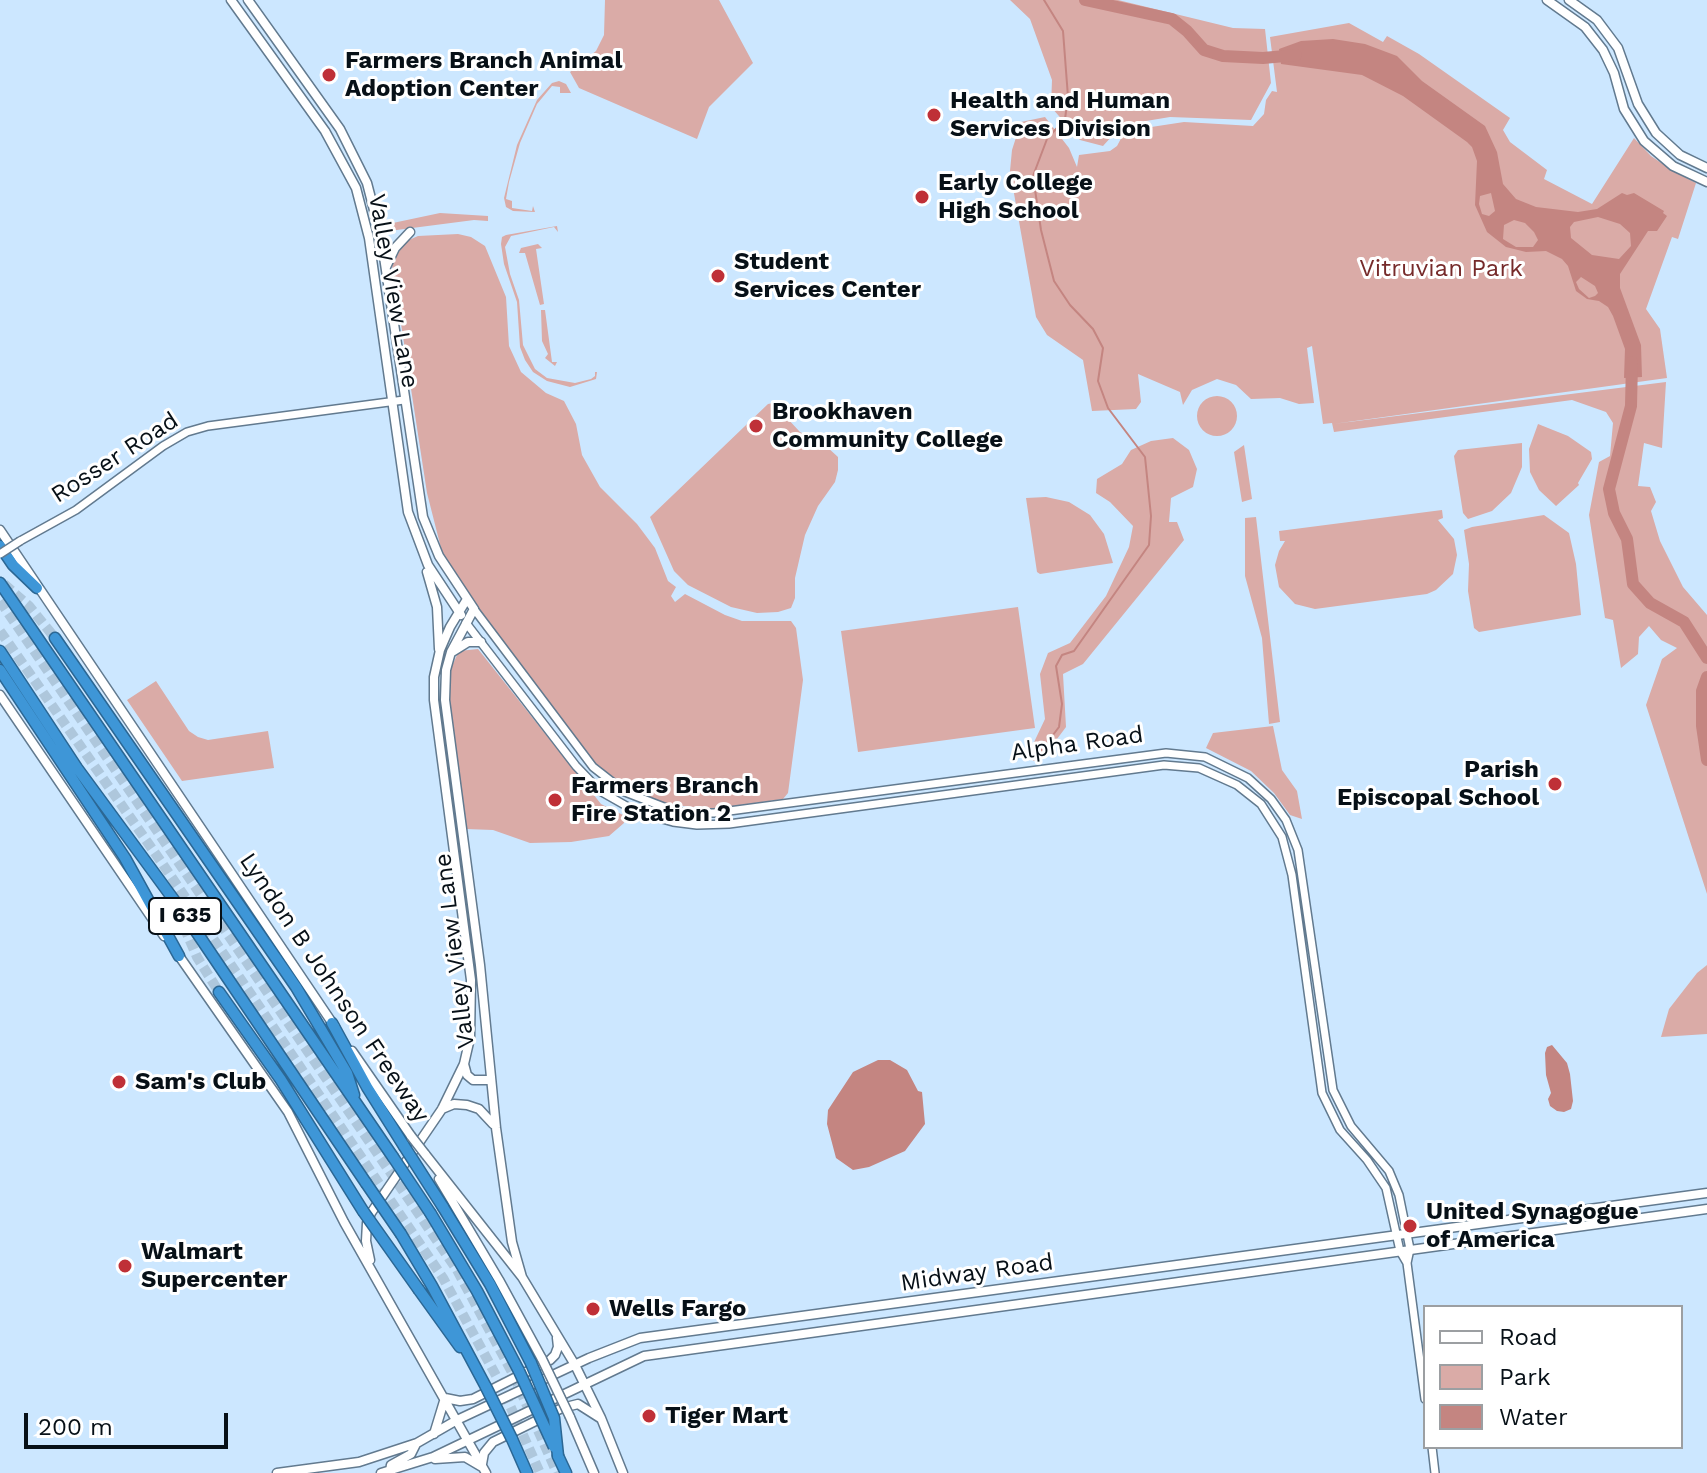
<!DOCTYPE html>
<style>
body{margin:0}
#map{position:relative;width:1707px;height:1473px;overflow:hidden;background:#cce7ff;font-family:"Work Sans",sans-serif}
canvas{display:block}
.legend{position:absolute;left:1423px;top:1305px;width:260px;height:144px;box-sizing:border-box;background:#fff;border:2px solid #9c9fa2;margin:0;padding:10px 14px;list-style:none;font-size:24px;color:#071017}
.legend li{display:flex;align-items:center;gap:16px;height:40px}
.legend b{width:40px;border:2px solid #9c9fa2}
.scale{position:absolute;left:24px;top:1413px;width:204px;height:36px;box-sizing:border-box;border:4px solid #071017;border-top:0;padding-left:10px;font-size:24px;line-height:28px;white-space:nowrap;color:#071017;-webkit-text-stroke:6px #fff;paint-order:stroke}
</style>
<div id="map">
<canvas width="1707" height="1473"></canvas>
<ul class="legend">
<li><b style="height:10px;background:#fff"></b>Road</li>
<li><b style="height:22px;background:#daaba7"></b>Park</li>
<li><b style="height:22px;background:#c48581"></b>Water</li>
</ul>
<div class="scale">200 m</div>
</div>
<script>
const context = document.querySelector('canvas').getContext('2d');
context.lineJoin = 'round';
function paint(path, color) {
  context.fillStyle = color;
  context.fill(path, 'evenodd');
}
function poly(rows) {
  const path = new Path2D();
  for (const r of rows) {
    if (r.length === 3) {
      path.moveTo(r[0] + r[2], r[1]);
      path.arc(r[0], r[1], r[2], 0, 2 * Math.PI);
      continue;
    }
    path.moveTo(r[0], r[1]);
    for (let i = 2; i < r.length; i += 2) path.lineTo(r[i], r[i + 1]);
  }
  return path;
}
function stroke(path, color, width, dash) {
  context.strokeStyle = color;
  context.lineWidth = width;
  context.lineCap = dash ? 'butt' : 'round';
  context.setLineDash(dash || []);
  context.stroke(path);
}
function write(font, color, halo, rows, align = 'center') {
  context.font = font + ' "Work Sans",sans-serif';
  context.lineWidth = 6;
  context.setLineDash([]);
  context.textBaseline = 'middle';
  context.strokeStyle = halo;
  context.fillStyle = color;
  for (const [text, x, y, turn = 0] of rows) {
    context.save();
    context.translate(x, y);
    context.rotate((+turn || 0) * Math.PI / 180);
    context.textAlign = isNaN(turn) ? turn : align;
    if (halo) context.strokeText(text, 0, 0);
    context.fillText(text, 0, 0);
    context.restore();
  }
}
const green = poly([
 [605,0,719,0,753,63,709,107,697,139,579,88,570,72,596,51,604,35],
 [1010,0,1118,0,1233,28,1265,29,1271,83,1251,120,1170,117,1122,125,1103,146,1080,140,1051,107,1052,80,1030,19],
 [1349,23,1383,42,1387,36,1419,54,1510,118,1503,130,1510,142,1547,170,1544,179,1592,204,1634,138,1651,156,1673,171,1696,183,1678,239,1672,237,1646,309,1660,329,1667,378,1333,424,1666,382,1662,448,1644,443,1638,486,1650,487,1656,502,1651,511,1660,541,1683,587,1707,615,1707,894,1646,705,1662,659,1677,648,1661,640,1649,626,1639,637,1638,654,1621,668,1613,620,1605,618,1589,515,1599,462,1610,456,1613,423,1606,412,1572,400,1334,432,1332,423,1323,424,1312,346,1307,348,1314,403,1299,404,1280,398,1251,399,1236,385,1217,379,1192,390,1183,405,1180,392,1138,374,1141,402,1136,409,1092,411,1083,360,1047,335,1036,317,1010,171,1012,150,1021,122,1045,117,1069,148,1077,167,1079,155,1110,151,1117,146,1125,131,1184,122,1253,126,1264,114,1266,100,1272,91,1277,92,1270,37],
 [559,81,566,84,571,93,560,93,560,87,552,86,537,104,520,143,509,182,506,199,512,201,512,208,532,211,533,206,535,212,513,211,506,207,504,198,517,145,537,100,552,83],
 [440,213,488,216,488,221,474,220,389,231,388,224],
 [557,226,558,232,554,227,511,236,505,247,510,274,519,300,523,345,535,369,547,378,575,383,591,379,595,376,595,372,597,372,596,379,570,387,547,381,533,372,525,360,520,347,517,302,504,264,501,244,502,237,506,235],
 [458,234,471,237,485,246,506,297,509,346,521,372,546,393,564,401,576,424,582,455,600,487,637,524,655,548,668,581,676,587,671,596,675,602,685,594,725,615,742,621,791,621,796,628,803,680,788,793,783,799,712,809,664,804,627,788,593,762,470,597,442,552,427,493,392,265,398,245,418,236],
 [538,244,542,248,536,249,544,304,540,305,525,253,519,253,521,248],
 [541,310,545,310,552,362,557,362,555,366,545,358,548,354,542,341],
 [1217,416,20],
 [773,403,800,432,826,446,838,457,838,470,835,482,818,506,805,535,795,578,795,598,791,608,778,612,757,613,731,607,688,585,674,571,650,517,768,404],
 [1538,424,1568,436,1591,452,1592,459,1578,483,1579,485,1556,506,1539,490,1530,472,1529,449],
 [1173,438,1189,450,1197,469,1193,487,1171,498,1169,522,1177,522,1184,540,1083,664,1063,674,1066,727,1045,755,1027,757,1045,719,1040,674,1048,653,1070,643,1106,596,1129,547,1133,526,1110,502,1096,493,1097,479,1122,464,1131,450,1151,441],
 [1522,443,1522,467,1511,493,1492,511,1468,519,1463,513,1454,456,1458,450],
 [1244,445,1252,499,1242,502,1234,452],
 [1046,497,1069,502,1090,515,1104,534,1113,563,1040,574,1037,572,1026,498],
 [1442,510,1443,518,1438,520,1454,539,1457,555,1453,574,1436,590,1427,594,1315,609,1295,604,1279,587,1275,565,1279,551,1285,541,1280,541,1279,531],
 [1544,515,1569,533,1576,564,1581,615,1479,632,1474,628,1468,591,1469,564,1464,530,1472,527],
 [1256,517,1280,722,1269,724,1262,638,1245,576,1245,518],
 [1018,607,1035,728,858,752,841,631],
 [478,649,601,804,623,815,624,823,609,836,571,842,530,843,493,830,466,829,448,690,450,670,459,651],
 [156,681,189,731,198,737,208,740,268,731,274,768,182,781,127,700],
 [1273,726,1282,770,1297,791,1302,819,1290,815,1274,793,1251,771,1206,748,1213,733],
 [1707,965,1707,1034,1661,1037,1669,1009,1697,973]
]);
const water = poly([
 [1333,39,1365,44,1397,56,1422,81,1485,126,1497,152,1503,184,1516,199,1536,207,1578,212,1597,209,1622,193,1627,195,1634,193,1664,211,1663,213,1667,216,1657,231,1648,231,1620,274,1620,288,1641,345,1642,377,1624,378,1625,349,1613,316,1608,307,1599,301,1587,299,1576,291,1568,266,1562,259,1546,251,1526,252,1506,247,1487,232,1475,205,1477,161,1472,147,1467,142,1403,96,1362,75,1281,64,1279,49,1301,41],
 [1491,193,1495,211,1489,216,1482,214,1479,204,1480,196],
 [1598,217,1620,224,1630,233,1631,246,1619,259,1592,255,1571,238,1570,227,1574,222],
 [1514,220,1525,223,1534,232,1538,240,1533,247,1516,247,1503,239,1504,225],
 [1581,277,1595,286,1598,293,1595,296,1589,298,1579,289,1576,282],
 [1552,1045,1567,1063,1570,1074,1573,1101,1571,1109,1564,1112,1557,1111,1550,1106,1548,1099,1551,1093,1546,1075,1545,1053,1547,1047],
 [878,1060,890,1060,907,1070,918,1091,922,1092,925,1124,905,1151,869,1167,853,1170,836,1158,827,1124,828,1110,853,1072]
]);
const stream = poly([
 [1034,760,1059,727,1062,704,1056,666,1062,655,1074,651,1149,545,1151,516,1145,457,1108,408,1098,381,1103,348,1093,329,1070,305,1054,281,1041,230,1033,176,1047,139,1065,119,1068,97,1063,31,1044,0]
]);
const river = poly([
 [1085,0,1172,19,1187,31,1204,50,1223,56,1263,58,1296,55],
 [1632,362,1631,406,1609,489,1614,513,1627,539,1633,584,1650,603,1684,622,1707,658],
 [1707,677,1702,691,1702,726,1707,760]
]);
const motorwayTunnel = poly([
 [4,584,29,606,55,638],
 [0,601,457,1270,513,1374,557,1473],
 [0,631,162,863,443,1278,499,1381,540,1473],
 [172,899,197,957,219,992]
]);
const tertiary = poly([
 [20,541,76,510,163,446,187,432,208,426,404,400],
 [474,609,593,767,625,792,669,809,686,813,714,813,1166,753,1205,757,1248,778,1271,799,1286,820,1298,850,1333,1090,1351,1126,1389,1171,1399,1195,1410,1249,1407,1263,1425,1399],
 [466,623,576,766,600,791,637,812,673,822,697,825,729,824,1164,765,1199,768,1237,785,1261,804,1282,837,1292,875,1322,1093,1340,1130,1367,1160,1386,1188,1400,1251,1407,1263],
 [1432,1447,1435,1473]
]);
const secondary = poly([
 [231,0,325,131,356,188,369,238,408,512,428,565,461,615],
 [248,0,340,129,367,183,381,237,423,517,439,556,474,609,451,652,446,670,445,700,480,965,496,1128,512,1242,522,1277],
 [1547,0,1585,27,1603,50,1614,73,1624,109,1644,141,1673,166,1707,182],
 [1569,0,1597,20,1618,48,1638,104,1656,133,1680,155,1707,168],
 [386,267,395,248,410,232],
 [0,530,335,1027],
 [427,572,437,607,439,649],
 [452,652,468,642,481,642],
 [0,695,164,936],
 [177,953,288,1112,344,1222,486,1473],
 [352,1051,411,1136],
 [464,1064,467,1075,473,1080,490,1080],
 [442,1109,454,1104,467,1105,479,1109,493,1124],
 [425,1154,522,1277,575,1365,601,1418,623,1473],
 [439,1179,499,1280,542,1359],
 [370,1260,366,1241,367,1223,371,1213,442,1109,464,1064,470,1038,471,980,434,700,434,677,440,650,450,627,467,599],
 [445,1398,460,1401,473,1399,550,1360,555,1355,558,1347,557,1338],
 [570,1417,594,1473],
 [434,1434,445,1398],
 [435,1459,465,1457,482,1467],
 [482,1464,484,1453,493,1442,562,1408,578,1404,600,1418],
 [390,1471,391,1465,411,1454,416,1444],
 [277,1473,359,1462,417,1443,457,1420,589,1358,640,1338,1707,1193],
 [381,1473,433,1457,644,1356,1707,1209]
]);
const motorway = poly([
 [0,546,13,565,37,588],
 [0,583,393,1157],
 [55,638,296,987,347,1073,354,1095],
 [0,651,77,768,185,915,366,1183],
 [0,670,125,858,179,956],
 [219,992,281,1080,363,1211],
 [332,1023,367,1087,404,1146],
 [443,1207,490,1284,531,1363],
 [431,1214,477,1291,519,1371],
 [401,1234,432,1286,486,1387],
 [419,1290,460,1347],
 [512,1439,527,1473],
 [558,1456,566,1473]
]);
const tertiaryBridge = poly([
 [0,554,20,541]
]);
const secondaryBridge = poly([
 [411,1136,425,1154],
 [542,1359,570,1417]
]);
const motorwayBridge = poly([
 [404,1146,443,1207],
 [393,1157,431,1214],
 [366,1183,401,1234],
 [363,1211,419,1290],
 [531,1363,554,1418,558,1456],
 [519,1371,554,1447],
 [486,1387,512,1439]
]);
const markers = [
 [329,75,8,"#bf3037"],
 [934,115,8,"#bf3037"],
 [922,197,8,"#bf3037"],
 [718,276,8,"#bf3037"],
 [756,426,8,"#bf3037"],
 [1555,784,8,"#bf3037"],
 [555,800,8,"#bf3037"],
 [119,1082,8,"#bf3037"],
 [1410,1226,8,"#bf3037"],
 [125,1266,8,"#bf3037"],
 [593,1309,8,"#bf3037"],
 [649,1416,8,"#bf3037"]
];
const shields = [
 [185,916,72]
];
const shieldNames = [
 ["I 635",185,916]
];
const poiNames = [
 ["Farmers Branch Animal",345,61],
 ["Adoption Center",345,89],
 ["Health and Human",950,101],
 ["Services Division",950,129],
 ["Early College",938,183],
 ["High School",938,211],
 ["Student",734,262],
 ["Services Center",734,290],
 ["Brookhaven",772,412],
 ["Community College",772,440],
 ["Parish",1539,770,"right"],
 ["Episcopal School",1539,798,"right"],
 ["Farmers Branch",571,786],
 ["Fire Station 2",571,814],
 ["Sam's Club",135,1082],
 ["United Synagogue",1426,1212],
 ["of America",1426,1240],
 ["Walmart",141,1252],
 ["Supercenter",141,1280],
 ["Wells Fargo",609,1309],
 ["Tiger Mart",665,1416]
];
const parkNames = [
 ["Vitruvian Park",1441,269]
];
const streetNames = [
 ["Valley View Lane",393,291,80],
 ["Rosser Road",115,458,-33],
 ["Alpha Road",1077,744,-8],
 ["Valley View Lane",455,951,-97],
 ["Lyndon B Johnson Freeway",334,988,56],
 ["Midway Road",977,1273,-8]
];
paint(green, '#daaba7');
paint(water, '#c48581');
stroke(stream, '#c48581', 2);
stroke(river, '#c48581', 12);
stroke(motorwayTunnel, '#aec7dc', 10, [10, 5]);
stroke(tertiary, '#627a8f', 10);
stroke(secondary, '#627a8f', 11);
stroke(motorway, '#2b6794', 13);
stroke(tertiary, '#fff', 7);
stroke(secondary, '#fff', 8);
stroke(motorway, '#3e96d7', 10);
stroke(tertiaryBridge, '#627a8f', 10, []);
stroke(secondaryBridge, '#627a8f', 11, []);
stroke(motorwayBridge, '#2b6794', 13, []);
stroke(tertiaryBridge, '#fff', 7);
stroke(secondaryBridge, '#fff', 8);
stroke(motorwayBridge, '#3e96d7', 10);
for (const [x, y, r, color] of markers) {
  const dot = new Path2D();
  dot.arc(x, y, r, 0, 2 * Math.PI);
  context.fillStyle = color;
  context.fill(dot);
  stroke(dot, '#fff', 3);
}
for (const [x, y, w] of shields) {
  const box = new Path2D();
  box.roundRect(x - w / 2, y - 18, w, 36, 6);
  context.fillStyle = '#fff';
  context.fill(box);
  stroke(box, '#071017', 2);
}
write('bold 22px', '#071017', null, shieldNames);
write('bold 24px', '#071017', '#fff', poiNames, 'left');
write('24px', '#762a2a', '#fff', parkNames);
write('24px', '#071017', '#fff', streetNames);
</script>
